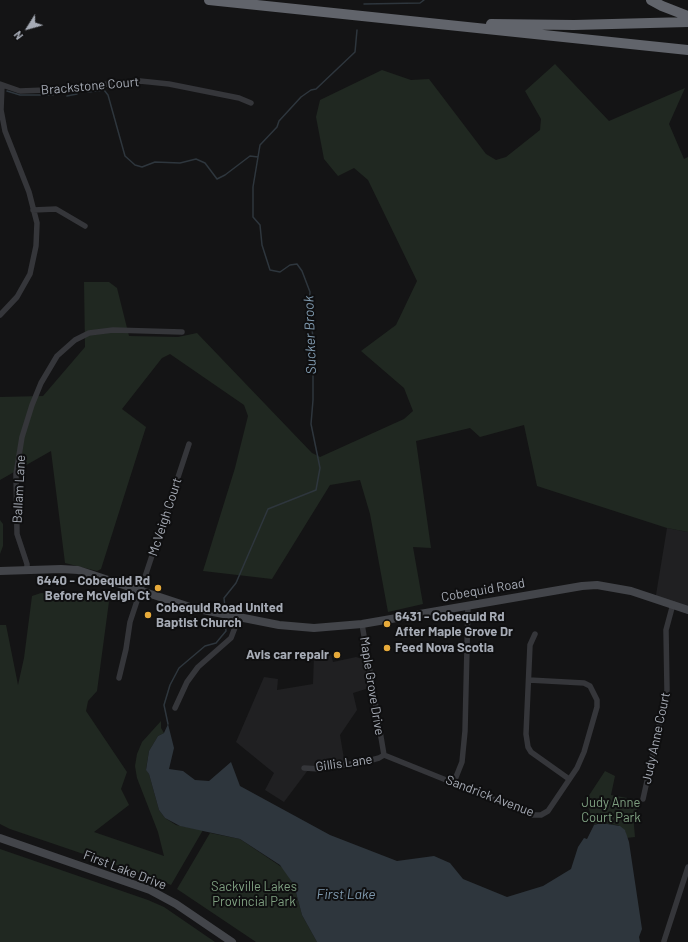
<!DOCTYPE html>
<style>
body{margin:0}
#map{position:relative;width:688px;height:942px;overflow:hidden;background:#141415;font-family:Barlow,sans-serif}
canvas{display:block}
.north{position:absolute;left:8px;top:8px;width:40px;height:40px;-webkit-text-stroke:3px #0f0f10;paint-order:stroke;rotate:233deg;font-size:11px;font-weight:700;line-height:16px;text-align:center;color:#a6abb5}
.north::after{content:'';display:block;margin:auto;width:14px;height:18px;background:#a6abb5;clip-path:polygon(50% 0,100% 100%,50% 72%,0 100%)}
</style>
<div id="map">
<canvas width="688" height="942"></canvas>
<div class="north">N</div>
</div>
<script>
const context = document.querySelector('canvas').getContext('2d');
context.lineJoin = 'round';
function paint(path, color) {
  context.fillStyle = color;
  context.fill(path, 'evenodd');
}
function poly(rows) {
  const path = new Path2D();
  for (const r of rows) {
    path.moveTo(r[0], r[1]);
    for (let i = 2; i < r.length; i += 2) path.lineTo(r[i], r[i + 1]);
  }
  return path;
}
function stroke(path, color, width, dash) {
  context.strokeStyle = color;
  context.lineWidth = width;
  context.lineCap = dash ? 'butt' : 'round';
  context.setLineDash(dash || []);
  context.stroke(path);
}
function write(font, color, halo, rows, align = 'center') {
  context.font = font + ' Barlow,sans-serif';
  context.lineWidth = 4;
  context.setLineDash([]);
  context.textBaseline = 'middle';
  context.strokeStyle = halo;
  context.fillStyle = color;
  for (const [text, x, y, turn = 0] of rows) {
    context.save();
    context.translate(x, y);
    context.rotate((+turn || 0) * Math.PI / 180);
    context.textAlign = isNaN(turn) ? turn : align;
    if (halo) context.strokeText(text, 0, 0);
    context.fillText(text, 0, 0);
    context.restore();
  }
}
const built = poly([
 [667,528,688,532,688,614,655,601],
 [330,651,333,662,356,657,365,660,369,688,353,693,357,710,340,735,345,765,322,768,311,766,284,802,265,790,274,773,236,742,264,677,278,679,277,690,313,684,314,655]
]);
const green = poly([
 [555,64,609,121,685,88,669,124,684,159,688,157,688,532,667,528,537,486,524,425,480,437,470,428,416,441,431,548,413,547,423,604,388,612,370,514,360,480,330,485,272,579,203,571,235,468,248,416,244,405,170,354,162,358,122,409,146,427,101,569,97,571,65,563,51,451,0,480,0,397,43,396,85,347,84,282,109,282,117,288,129,336,178,337,197,333,312,453,320,457,404,419,413,411,404,388,361,351,396,325,417,281,368,180,354,168,338,176,324,159,316,117,320,100,382,70,411,80,429,79,486,154,496,160,506,157,540,130,541,119,525,91],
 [0,520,3,524,3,546,0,554],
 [41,593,110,594,97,691,88,701,86,711,127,772,121,789,129,805,94,832,164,856,158,832,137,778,135,766,137,754,142,742,161,721,161,728,164,733,158,736,149,751,146,769,149,774,159,810,165,818,176,825,203,830,171,885,154,878,10,829,0,824,0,625,6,625,18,685,24,658,32,596],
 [605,771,615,776,611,795,633,799,638,808,633,814,635,837,626,838,626,832,618,825,598,823,594,825,586,800],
 [210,833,240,839,283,868,294,885,302,915,317,942,256,942,177,889],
 [0,849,148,900,164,907,215,942,0,942]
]);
const water = poly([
 [168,724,174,748,169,769,183,771,195,780,209,781,231,762,240,786,330,835,397,861,434,856,450,863,463,879,507,897,543,886,571,869,578,847,584,838,587,839,594,825,601,823,620,826,625,830,629,842,642,929,639,937,640,942,317,942,302,915,294,885,280,865,240,839,180,826,165,818,159,810,149,774,146,770,149,751,158,736,164,733]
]);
const stream = poly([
 [364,4,420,3,424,0],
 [7,91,20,95,53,95],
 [88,92,104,90,108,95,125,156,135,165,142,167,155,162,180,163,196,159,205,163,217,179,225,175,250,156,258,157],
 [67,96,77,94],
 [225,608,224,598,236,583,268,509,316,490,320,468,311,424,313,400,313,337,309,307,310,292,302,271,297,264,290,265,280,272,270,270,262,245,260,225,253,217,253,187,260,145,277,127,279,121,301,97,311,90,316,89,355,52,357,30],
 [168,724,164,705,170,685,179,668,205,646,216,643,226,631,225,619]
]);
const street = poly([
 [0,84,20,91,46,90,140,81,169,84,239,98,251,103],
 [33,210,56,209,85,226],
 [0,315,17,297,30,274,36,246,37,223,29,192,5,131,1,110,2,85],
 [27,570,27,564,17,534,16,474,22,437,32,405,41,383,57,356,75,340,89,333,113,330,182,332],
 [362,624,384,755,533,815,541,815,548,811,577,768,584,752,597,707,597,700,590,686,584,683,529,680],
 [535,634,530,645,526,734,528,747,531,752,569,779],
 [119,678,126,649,130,622,189,444],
 [175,708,187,682,198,667,231,638,239,617],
 [304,768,320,769,368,761,379,758,384,755],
 [454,782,462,762,465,731,468,605],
 [643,799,667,690,666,630,673,604],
 [664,941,688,867]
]);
const secondary = poly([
 [0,571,61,569,78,570,193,608,279,625,314,628,362,624,582,586,597,585,631,591,688,610],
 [0,838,150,890,176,904,232,942]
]);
const highway = poly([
 [209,0,688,50],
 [651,0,662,6,688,16],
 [491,24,574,25,688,22]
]);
const markers = [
 [158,588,4,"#e7aa3a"],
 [148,615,4,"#e7aa3a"],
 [387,624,4,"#e7aa3a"],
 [387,648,4,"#e7aa3a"],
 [337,655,4,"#e7aa3a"]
];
const streetNames = [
 ["Brackstone Court",90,86,-5],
 ["Ballam Lane",19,489,-87],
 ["McVeigh Court",165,517,-72],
 ["Cobequid Road",483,590,-10],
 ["Maple Grove Drive",372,686,81],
 ["Judy Anne Court",656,738,-78],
 ["Gillis Lane",344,763,-8],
 ["Sandrick Avenue",490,796,21],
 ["First Lake Drive",125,870,21]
];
const poiNames = [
 ["6440 - Cobequid Rd",150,581,"right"],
 ["Before McVeigh Ct",150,596,"right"],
 ["Cobequid Road United",156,608],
 ["Baptist Church",156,623],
 ["6431 - Cobequid Rd",395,617],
 ["After Maple Grove Dr",395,632],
 ["Feed Nova Scotia",395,648],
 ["Avis car repair",329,655,"right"]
];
const parkNames = [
 ["Judy Anne",611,803],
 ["Court Park",611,818],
 ["Sackville Lakes",254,887],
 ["Provincial Park",254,902]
];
const waterNames = [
 ["Sucker Brook",310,335,-92],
 ["First Lake",346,894]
];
paint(built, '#202022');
paint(green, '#202821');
paint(water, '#2e363d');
stroke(stream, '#2e363d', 1.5);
stroke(street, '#35363a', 5.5);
stroke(secondary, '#43454a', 8);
stroke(highway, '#61646b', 10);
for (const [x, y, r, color] of markers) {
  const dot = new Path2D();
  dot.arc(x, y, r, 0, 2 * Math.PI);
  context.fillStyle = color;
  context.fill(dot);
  stroke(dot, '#0f0f10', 1.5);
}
write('13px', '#a6abb5', '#0f0f10', streetNames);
write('bold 13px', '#a6abb5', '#0f0f10', poiNames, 'left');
write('13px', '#7e9f80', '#0f0f10', parkNames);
write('italic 14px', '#7f99ae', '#0f0f10', waterNames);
</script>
